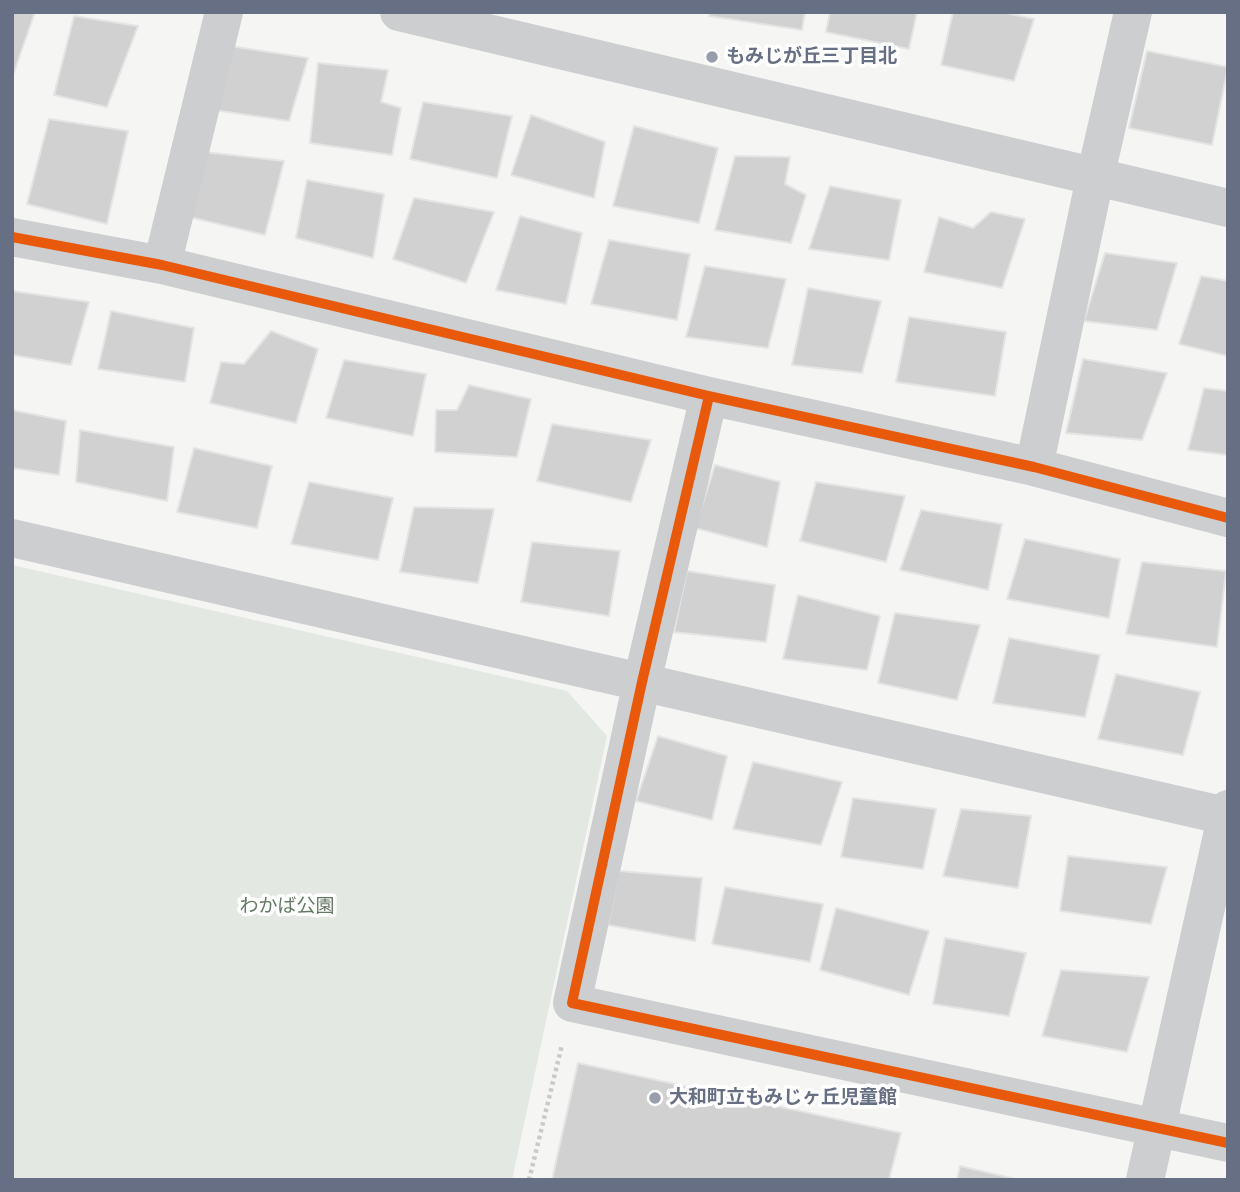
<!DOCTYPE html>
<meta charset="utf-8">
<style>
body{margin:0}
#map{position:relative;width:1240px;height:1192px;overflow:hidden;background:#f5f5f4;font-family:Manrope,sans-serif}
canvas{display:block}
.frame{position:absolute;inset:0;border:14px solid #666f83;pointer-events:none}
</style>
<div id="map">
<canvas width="1240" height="1192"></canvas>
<div class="frame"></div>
</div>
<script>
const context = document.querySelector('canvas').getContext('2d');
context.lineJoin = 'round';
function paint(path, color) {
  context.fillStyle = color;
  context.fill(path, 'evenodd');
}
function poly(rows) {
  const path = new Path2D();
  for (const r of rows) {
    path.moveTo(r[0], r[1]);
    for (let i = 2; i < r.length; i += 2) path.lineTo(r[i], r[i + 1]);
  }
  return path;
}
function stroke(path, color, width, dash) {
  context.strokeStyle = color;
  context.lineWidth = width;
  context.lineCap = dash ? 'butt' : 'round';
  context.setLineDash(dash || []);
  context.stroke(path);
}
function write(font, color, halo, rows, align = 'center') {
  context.font = font + ' Manrope,"Noto Sans JP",sans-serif';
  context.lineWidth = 7;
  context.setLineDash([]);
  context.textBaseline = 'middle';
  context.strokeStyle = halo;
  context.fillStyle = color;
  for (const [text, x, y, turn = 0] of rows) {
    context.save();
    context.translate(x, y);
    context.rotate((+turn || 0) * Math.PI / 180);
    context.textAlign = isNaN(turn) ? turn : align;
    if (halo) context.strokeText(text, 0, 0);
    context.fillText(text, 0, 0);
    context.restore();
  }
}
const green = poly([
 [12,565,567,691,607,736,512,1180,12,1180]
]);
const building = poly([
 [12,12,35,12,12,78,12,12],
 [710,12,805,12,802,30,709,16,710,12],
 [830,12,917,12,909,49,826,32,830,12],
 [953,12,1001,12,1034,19,1014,81,941,65,953,12],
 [74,16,138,26,107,107,54,95,74,16],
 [230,46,308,58,289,121,214,110,230,46],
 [1147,51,1228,67,1212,145,1129,128,1147,51],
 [318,63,388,70,381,102,401,108,392,155,310,143,318,63],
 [423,102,512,116,497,178,410,159,423,102],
 [531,115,605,142,594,198,511,175,531,115],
 [49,119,128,131,107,224,27,204,49,119],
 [634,126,718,148,699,223,613,206,634,126],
 [204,152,284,161,265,235,189,217,204,152],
 [735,156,790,157,785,184,806,195,791,243,715,230,735,156],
 [307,180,384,194,373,258,296,238,307,180],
 [830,186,901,200,889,260,809,249,830,186],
 [414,198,494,212,466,283,393,259,414,198],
 [991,212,1025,219,1002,288,924,272,939,217,973,228,991,212],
 [520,216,582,233,566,304,496,290,520,216],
 [609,240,690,254,677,320,591,304,609,240],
 [1105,253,1177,263,1157,330,1084,321,1105,253],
 [705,266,786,279,768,348,686,337,705,266],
 [1201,276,1228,281,1228,356,1179,344,1201,276],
 [808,288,881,301,862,373,792,365,808,288],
 [12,291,89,302,71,365,12,355,12,291],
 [111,311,194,328,185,382,98,369,111,311],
 [909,317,1006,332,995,396,896,382,909,317],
 [271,331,318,349,296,423,210,403,221,362,244,364,271,331],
 [1083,359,1167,373,1142,440,1066,433,1083,359],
 [344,360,426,374,413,436,326,418,344,360],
 [469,385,531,399,517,457,435,452,436,410,457,410,469,385],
 [1204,388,1228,391,1228,455,1188,450,1204,388],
 [12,410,66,421,59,475,12,468,12,410],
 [552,424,651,440,631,502,537,481,552,424],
 [80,430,174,447,167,501,76,482,80,430],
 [194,448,272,466,257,528,177,512,194,448],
 [715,465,780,482,767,547,695,528,715,465],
 [309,482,393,498,378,560,291,544,309,482],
 [816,482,905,496,886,562,800,541,816,482],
 [414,507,494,509,478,583,400,572,414,507],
 [921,510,1002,524,988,590,900,570,921,510],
 [1025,539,1120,559,1109,618,1007,599,1025,539],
 [532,542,620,551,609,616,521,602,532,542],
 [1142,562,1226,571,1217,647,1126,634,1142,562],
 [687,571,775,585,766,642,674,632,687,571],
 [798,595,880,616,867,670,783,659,798,595],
 [895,613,980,625,957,700,878,683,895,613],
 [1009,638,1100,655,1085,717,993,703,1009,638],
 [1116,674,1200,692,1183,755,1098,739,1116,674],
 [658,736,727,756,712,820,636,801,658,736],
 [753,762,842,782,821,845,733,829,753,762],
 [853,798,936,809,923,869,841,857,853,798],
 [961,809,1031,816,1018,888,943,876,961,809],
 [1068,856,1167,867,1151,924,1060,911,1068,856],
 [619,871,702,878,695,941,608,925,619,871],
 [725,887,823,904,810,962,712,944,725,887],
 [836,908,929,931,909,995,820,970,836,908],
 [945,938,1026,953,1009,1016,933,1004,945,938],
 [1061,970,1149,977,1127,1052,1042,1036,1061,970],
 [578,1063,901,1133,889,1180,552,1180,578,1063],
 [960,1166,1020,1180,957,1180,960,1166]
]);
const path = poly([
 [529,1180,562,1045]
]);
const minor = poly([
 [399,12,1228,208],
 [12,237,162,265,709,396,1034,467,1228,518],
 [162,265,224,12],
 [709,396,642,682,572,1003,1228,1143],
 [1034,467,1095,178,1133,12],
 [12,538,1226,816],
 [1145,1180,1228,809]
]);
const cycleway = poly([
 [12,237,162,265,709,396,1034,467,1228,518],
 [709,396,642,682,572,1003,1228,1143]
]);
const markers = [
 [712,57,7,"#989eab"],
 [655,1098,7,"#989eab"]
];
const poiNames = [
 ["もみじが丘三丁目北",726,57],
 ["大和町立もみじヶ丘児童館",669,1098]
];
const parkNames = [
 ["わかば公園",287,907]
];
paint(green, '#e3e8e2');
paint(building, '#d1d1d2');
stroke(building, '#e4e4e4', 2);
stroke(path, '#cacacb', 4.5, [3.5, 3.5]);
stroke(minor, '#cdcecf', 38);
stroke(cycleway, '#e8590c', 10);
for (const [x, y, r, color] of markers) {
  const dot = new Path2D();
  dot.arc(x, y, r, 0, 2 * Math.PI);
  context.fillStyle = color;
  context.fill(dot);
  stroke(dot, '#fff', 2.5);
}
write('bold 19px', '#666f83', '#fff', poiNames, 'left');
write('19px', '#647a65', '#fff', parkNames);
</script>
